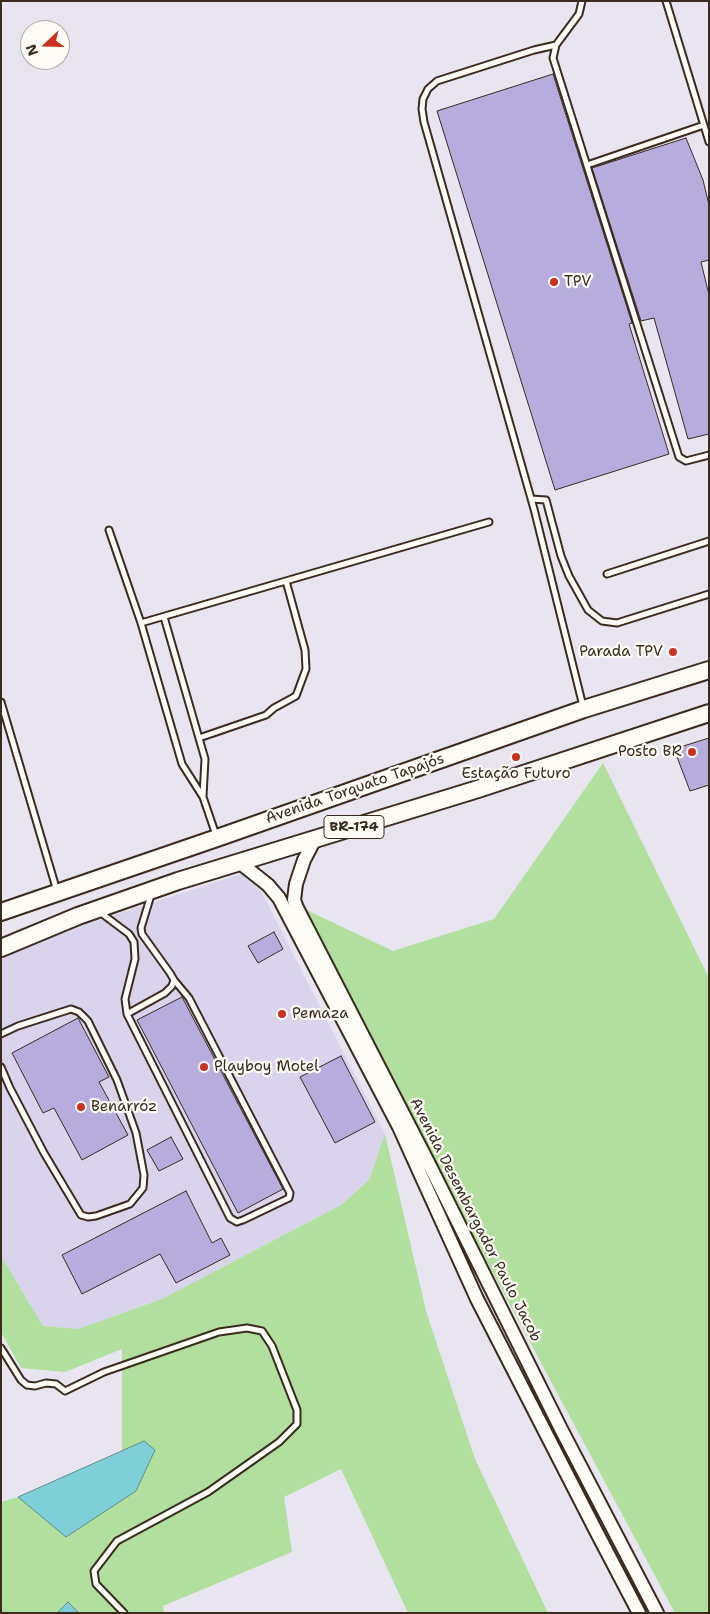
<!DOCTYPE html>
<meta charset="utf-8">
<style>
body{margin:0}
#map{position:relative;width:710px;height:1614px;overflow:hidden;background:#e8e4f0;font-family:"Shantell Sans",sans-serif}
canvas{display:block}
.frame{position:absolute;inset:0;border:2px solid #3b2a1e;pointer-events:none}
.north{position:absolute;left:20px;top:20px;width:50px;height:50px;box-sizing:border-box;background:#fdfcf7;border:1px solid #afa8a0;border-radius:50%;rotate:249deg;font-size:14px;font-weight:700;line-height:20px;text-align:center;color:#3b2a1e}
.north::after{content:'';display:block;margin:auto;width:18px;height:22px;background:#c8321e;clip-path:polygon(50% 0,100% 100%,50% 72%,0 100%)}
</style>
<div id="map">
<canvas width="710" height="1614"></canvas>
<div class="frame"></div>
<div class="north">N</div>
</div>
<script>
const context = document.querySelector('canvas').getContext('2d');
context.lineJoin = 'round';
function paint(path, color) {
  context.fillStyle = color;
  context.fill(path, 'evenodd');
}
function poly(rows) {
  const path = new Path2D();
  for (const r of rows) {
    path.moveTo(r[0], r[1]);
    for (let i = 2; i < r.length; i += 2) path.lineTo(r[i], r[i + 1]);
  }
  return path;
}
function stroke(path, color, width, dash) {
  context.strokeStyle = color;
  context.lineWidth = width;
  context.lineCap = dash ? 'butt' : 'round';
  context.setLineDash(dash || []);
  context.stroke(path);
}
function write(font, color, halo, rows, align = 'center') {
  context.font = font + ' "Shantell Sans",sans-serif';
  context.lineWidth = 4.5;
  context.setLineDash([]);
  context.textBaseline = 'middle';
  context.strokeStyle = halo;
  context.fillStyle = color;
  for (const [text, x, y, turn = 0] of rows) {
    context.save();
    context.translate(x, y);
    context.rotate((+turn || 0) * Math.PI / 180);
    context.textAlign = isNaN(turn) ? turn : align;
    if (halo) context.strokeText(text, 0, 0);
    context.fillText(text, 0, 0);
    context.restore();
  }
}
const built = poly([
 [241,874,261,891,385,1134,369,1180,341,1205,162,1299,78,1329,43,1326,1,1256,1,958,28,943]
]);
const green = poly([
 [603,763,709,978,709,1613,675,1613,296,905,393,951,494,919],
 [385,1134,426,1311,475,1459,548,1613,408,1613,341,1469,284,1497,292,1552,163,1606,164,1613,79,1613,68,1602,57,1613,1,1613,1,1502,18,1497,122,1451,122,1349,65,1372,21,1368,1,1332,1,1256,43,1326,78,1329,162,1299,341,1205,369,1180]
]);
const water = poly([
 [144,1441,155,1450,136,1491,66,1537,18,1497,144,1441],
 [68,1602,79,1613,57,1613,68,1602]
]);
const building = poly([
 [553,74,632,323,629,324,669,454,555,490,437,111,553,74],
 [686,138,703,180,709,205,709,260,701,262,709,295,709,434,688,439,654,318,641,321,592,168,686,138],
 [709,738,709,785,690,791,674,749,709,738],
 [274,932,283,949,258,963,248,946,274,932],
 [182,997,283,1189,238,1213,137,1020,182,997],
 [78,1018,109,1077,99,1082,128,1135,82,1160,54,1108,43,1113,12,1053,78,1018],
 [341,1056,375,1122,335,1143,300,1077,341,1056],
 [171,1137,183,1159,159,1171,147,1150,171,1137],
 [186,1191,212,1243,221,1238,230,1255,176,1283,160,1254,82,1294,62,1255,186,1191]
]);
const service = poly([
 [582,1,579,14,556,45,553,58,679,457,686,461,709,455],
 [666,1,709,142],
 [556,45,534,50,437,81,428,89,423,99,422,109,424,122,534,509,583,706],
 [587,165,704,125],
 [531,499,546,500,561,556,569,576,588,610,602,621,617,623,709,594],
 [109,530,141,623,182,764,203,797,216,835],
 [607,574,709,541],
 [164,617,205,759,203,796],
 [141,623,489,522],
 [1,702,57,891],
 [199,738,266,715,274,708,296,696,306,669,305,650,286,581],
 [101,913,129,934,134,942,135,959,125,999,127,1014,230,1218,237,1222,243,1220,289,1198,290,1193,189,998,174,980],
 [127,1014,165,993,172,986,174,980,170,973,142,934,141,928,151,895],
 [1,1034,18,1026,71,1009,79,1012,88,1021,117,1080,136,1133,144,1175,143,1188,130,1204,96,1216,88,1217,81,1215,44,1153,10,1088,1,1067],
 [1,1348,21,1380,27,1385,35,1386,46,1383,56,1384,65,1391,104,1372,219,1332,247,1328,262,1331,272,1346,297,1410,297,1424,279,1442,208,1492,117,1541,94,1571,96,1584,124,1613]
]);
const tertiary = poly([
 [315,839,304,860,296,884,294,900,297,908,429,1164,561,1429,657,1613],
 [239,862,268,885,279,898,399,1127,477,1299,596,1531,639,1613]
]);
const trunk = poly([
 [1,912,217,838,584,709,709,670],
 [1,948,78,916,178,881,478,789,709,713]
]);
const markers = [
 [554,282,5,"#c8321e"],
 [673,652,5,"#c8321e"],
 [692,752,5,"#c8321e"],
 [516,757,5,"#c8321e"],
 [282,1014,5,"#c8321e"],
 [204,1067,5,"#c8321e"],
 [81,1107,5,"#c8321e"]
];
const shields = [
 [354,827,60]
];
const shieldNames = [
 ["BR-174",354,827]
];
const poiNames = [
 ["TPV",564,282],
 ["Parada TPV",663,652,"right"],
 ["Posto BR",682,752,"right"],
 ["Estação Futuro",516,774,"center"],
 ["Pemaza",292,1014],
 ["Playboy Motel",214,1067],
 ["Benarróz",91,1107]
];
const streetNames = [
 ["Avenida Torquato Tapajós",355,789,-19],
 ["Avenida Desembargador Paulo Jacob",475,1220,63]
];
paint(built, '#d9d4eb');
paint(green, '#b1df9e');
paint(water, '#7ecfd7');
stroke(water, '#638d8d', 1);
paint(building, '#b6adde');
stroke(building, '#3b2a1e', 1);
stroke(service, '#3b2a1e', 9);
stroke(tertiary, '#3b2a1e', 16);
stroke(trunk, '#3b2a1e', 20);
stroke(service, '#fdfcf7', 5);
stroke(tertiary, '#fdfcf7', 12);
stroke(trunk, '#fdfcf7', 16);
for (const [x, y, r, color] of markers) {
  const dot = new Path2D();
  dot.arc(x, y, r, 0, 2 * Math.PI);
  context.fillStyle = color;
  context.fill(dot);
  stroke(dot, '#fdfcf7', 2);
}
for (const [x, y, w] of shields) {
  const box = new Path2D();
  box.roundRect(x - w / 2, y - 11.5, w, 23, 4);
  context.fillStyle = '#fdfcf7';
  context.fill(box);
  stroke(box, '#3b2a1e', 1);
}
write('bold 14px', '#3b2a1e', null, shieldNames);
write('15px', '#3b2a1e', '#fdfcf7', poiNames, 'left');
write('15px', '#3b2a1e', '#fdfcf7', streetNames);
</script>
